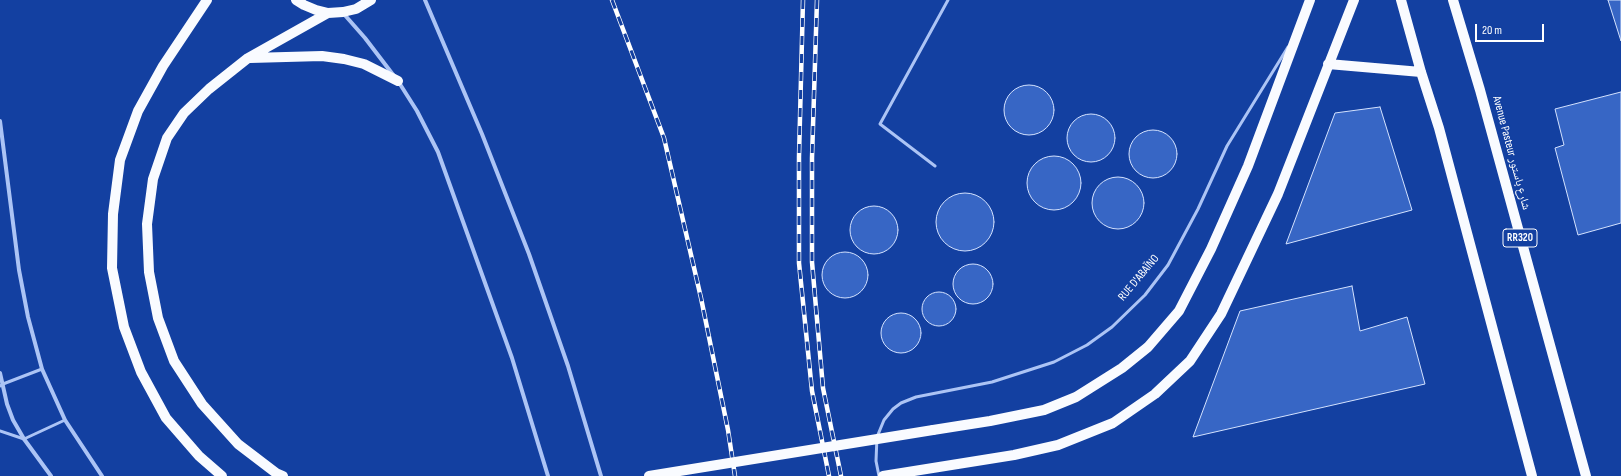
<!DOCTYPE html>
<meta charset="utf-8">
<style>
body{margin:0}
#map{position:relative;width:1621px;height:476px;overflow:hidden;background:#1340a1;font-family:"Sofia Sans Condensed",sans-serif}
canvas{display:block}
.scale{position:absolute;left:1475px;top:24px;width:69px;height:18px;box-sizing:border-box;border:2px solid #fff;border-top:0;padding-left:5px;font-size:12px;line-height:14px;white-space:nowrap;color:#fff;-webkit-text-stroke:3px #1340a1;paint-order:stroke}
</style>
<div id="map">
<canvas width="1621" height="476"></canvas>
<div class="scale">20 m</div>
</div>
<script>
const context = document.querySelector('canvas').getContext('2d');
context.lineJoin = 'round';
function paint(path, color) {
  context.fillStyle = color;
  context.fill(path, 'evenodd');
}
function poly(rows) {
  const path = new Path2D();
  for (const r of rows) {
    if (r.length === 3) {
      path.moveTo(r[0] + r[2], r[1]);
      path.arc(r[0], r[1], r[2], 0, 2 * Math.PI);
      continue;
    }
    path.moveTo(r[0], r[1]);
    for (let i = 2; i < r.length; i += 2) path.lineTo(r[i], r[i + 1]);
  }
  return path;
}
function stroke(path, color, width, dash) {
  context.strokeStyle = color;
  context.lineWidth = width;
  context.lineCap = dash ? 'butt' : 'round';
  context.setLineDash(dash || []);
  context.stroke(path);
}
function write(font, color, halo, rows, align = 'center') {
  context.font = font + ' "Sofia Sans Condensed","Noto Naskh Arabic",sans-serif';
  context.lineWidth = 3;
  context.setLineDash([]);
  context.textBaseline = 'middle';
  context.strokeStyle = halo;
  context.fillStyle = color;
  for (const [text, x, y, turn = 0] of rows) {
    context.save();
    context.translate(x, y);
    context.rotate((+turn || 0) * Math.PI / 180);
    context.textAlign = isNaN(turn) ? turn : align;
    if (halo) context.strokeText(text, 0, 0);
    context.fillText(text, 0, 0);
    context.restore();
  }
}
const building = poly([
 [1608,0,1621,0,1621,41,1608,0],
 [1029,110,25],
 [1621,92,1621,223,1578,235,1555,148,1564,145,1555,109,1621,92],
 [1380,107,1412,210,1286,244,1335,113,1380,107],
 [1091,138,24],
 [1153,154,24],
 [1054,183,27],
 [1118,203,26],
 [965,222,29],
 [874,230,24],
 [845,275,23],
 [973,284,20],
 [1352,286,1360,331,1407,317,1425,384,1193,437,1240,311,1352,286],
 [939,309,17],
 [901,333,20]
]);
const service = poly([
 [935,166,880,124,948,0],
 [0,386,3,384,42,369],
 [0,431,24,439,65,420],
 [879,476,876,461,877,437,884,420,893,409,901,403,916,397,992,382,1054,362,1087,345,1112,327,1145,295,1168,265,1198,209,1227,146,1288,47]
]);
const minor = poly([
 [425,0,482,134,529,254,568,366,601,476],
 [343,13,365,38,394,76],
 [398,81,417,111,438,152,512,358,548,476],
 [0,121,19,270,28,317,42,369,65,420,102,476],
 [0,373,7,404,13,420,24,439,51,476]
]);
const primary = poly([
 [207,0,163,66,138,111,120,160,113,214,112,268,124,327,141,372,166,418,199,456,222,476],
 [296,0,304,5,316,10,328,13,343,12,356,9,371,0],
 [1401,0,1421,72,1439,128,1532,476],
 [1453,0,1480,90,1586,476],
 [250,58,322,56,344,59,364,64,398,81],
 [1328,64,1421,72],
 [933,430,990,421,1044,410,1076,397,1122,368,1148,347,1179,311,1211,249,1248,166,1310,0],
 [283,476,276,473,238,444,202,404,174,361,158,318,149,272,147,224,153,179,167,138,184,113,209,89,248,58,328,13],
 [883,476,1014,455,1058,445,1113,423,1155,394,1190,361,1221,314,1278,194,1354,0]
]);
const rail = poly([
 [612,0,664,138,701,298,728,430,735,476],
 [803,0,799,157,799,263,812,391,829,476],
 [817,0,812,158,812,262,823,388,841,476]
]);
const primaryBridge = poly([
 [649,476,933,430]
]);
const shields = [
 [1520,238,34]
];
const shieldNames = [
 ["RR320",1520,238]
];
const streetNames = [
 ["Avenue Pasteur شارع باستور",1511,153,75],
 ["RUE D'ABAÏNO",1139,278,-50]
];
paint(building, '#3766c5');
stroke(building, '#d4e2fe', 1);
stroke(service, '#acc4f5', 3);
stroke(minor, '#acc4f5', 4);
stroke(primary, '#f9fbff', 10);
stroke(rail, '#fff', 4.5);
stroke(rail, '#1340a1', 3, [9]);
stroke(primaryBridge, '#f9fbff', 10);
for (const [x, y, w] of shields) {
  const box = new Path2D();
  box.roundRect(x - w / 2, y - 9, w, 18, 3);
  context.fillStyle = '#1340a1';
  context.fill(box);
  stroke(box, '#fff', 1);
}
write('bold 11px', '#fff', null, shieldNames);
write('12px', '#fff', '#1340a1', streetNames);
</script>
